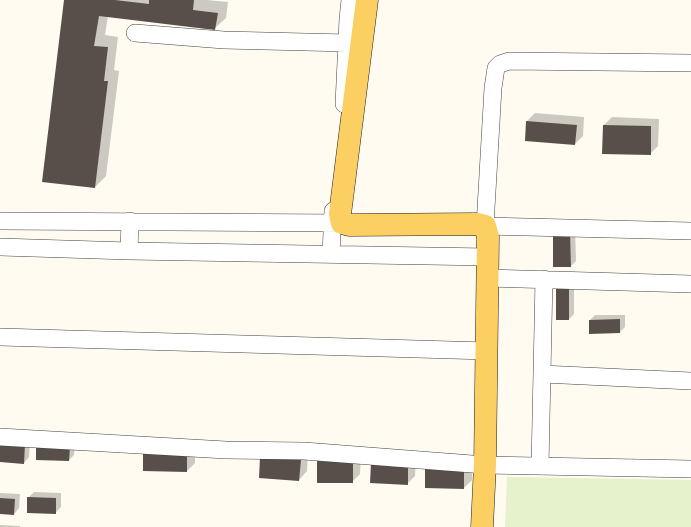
<!DOCTYPE html>
<style>
body{margin:0}
canvas{display:block;background:#fffbf0}
</style>
<canvas width="691" height="527"></canvas>
<script>
const context = document.querySelector('canvas').getContext('2d');
context.lineJoin = 'round';
function paint(path, color) {
  context.fillStyle = color;
  context.fill(path, 'evenodd');
}
function poly(rows) {
  const path = new Path2D();
  for (const r of rows) {
    path.moveTo(r[0], r[1]);
    for (let i = 2; i < r.length; i += 2) path.lineTo(r[i], r[i + 1]);
  }
  return path;
}
function stroke(path, color, width, dash) {
  context.strokeStyle = color;
  context.lineWidth = width;
  context.lineCap = dash ? 'butt' : 'round';
  context.setLineDash(dash || []);
  context.stroke(path);
}
const pitch = poly([
 [507,477,691,480,691,527,505,527]
]);
const shadow = poly([
 [65,0,207,0,228,2,226,18,215,28,108,16,105,35,118,37,114,70,119,71,106,176,95,187],
 [535,113,584,117,583,136,575,144,527,121],
 [612,117,659,119,658,146,650,154,604,125],
 [575,227,576,261,571,266,554,266],
 [562,280,574,280,574,314,569,319],
 [595,315,625,315,625,327,620,332,590,333,590,320],
 [30,439,29,457,24,463,0,461],
 [43,441,75,442,74,455,69,460],
 [195,444,195,463,187,471,144,470],
 [269,450,308,452,307,471,299,480],
 [326,453,361,454,360,474,352,482,318,462],
 [416,456,415,476,407,484,371,482],
 [472,461,472,480,464,488,426,468],
 [34,492,61,493,61,507,55,513,28,498],
 [0,493,20,494,19,508,14,514,0,513],
 [0,525,20,526,20,527,0,527]
]);
const building = poly([
 [64,0,115,0,149,4,149,0,194,0,193,10,218,13,215,30,99,16,94,46,108,47,104,81,108,81,95,188,42,182],
 [526,121,577,125,575,145,525,141],
 [603,125,651,126,651,155,602,154],
 [553,232,570,232,571,267,553,267],
 [556,284,569,284,569,320,556,320],
 [620,319,620,333,589,334,589,320],
 [0,443,25,444,24,464,0,462],
 [36,446,70,447,69,461,36,460],
 [143,451,187,452,187,472,143,471],
 [260,457,301,460,299,481,259,478],
 [317,461,353,462,353,483,317,483],
 [371,463,408,464,408,485,370,483],
 [425,468,464,469,464,489,425,488],
 [27,497,56,498,56,514,27,513],
 [0,498,15,499,14,515,0,514]
]);
const minor = poly([
 [135,33,224,40,347,43],
 [691,63,509,61,500,64,496,68,493,88,485,226,691,231],
 [344,104,348,19,350,0],
 [0,221,342,223],
 [0,247,129,251,488,257],
 [129,251,130,221],
 [331,254,333,211],
 [487,278,691,284],
 [0,337,487,351],
 [542,374,691,381],
 [0,437,226,450,304,451,485,465,691,469],
 [540,466,544,279]
]);
const major = poly([
 [367,0,340,214,342,223,349,225,477,224,485,226,488,237,485,465,482,527]
]);
paint(pitch, '#e6f2cb');
paint(shadow, '#0003');
paint(building, '#584f4b');
stroke(minor, '#424242', 18);
stroke(major, '#202020', 23);
stroke(minor, '#fff', 17);
stroke(major, '#fccf63', 22);
</script>
